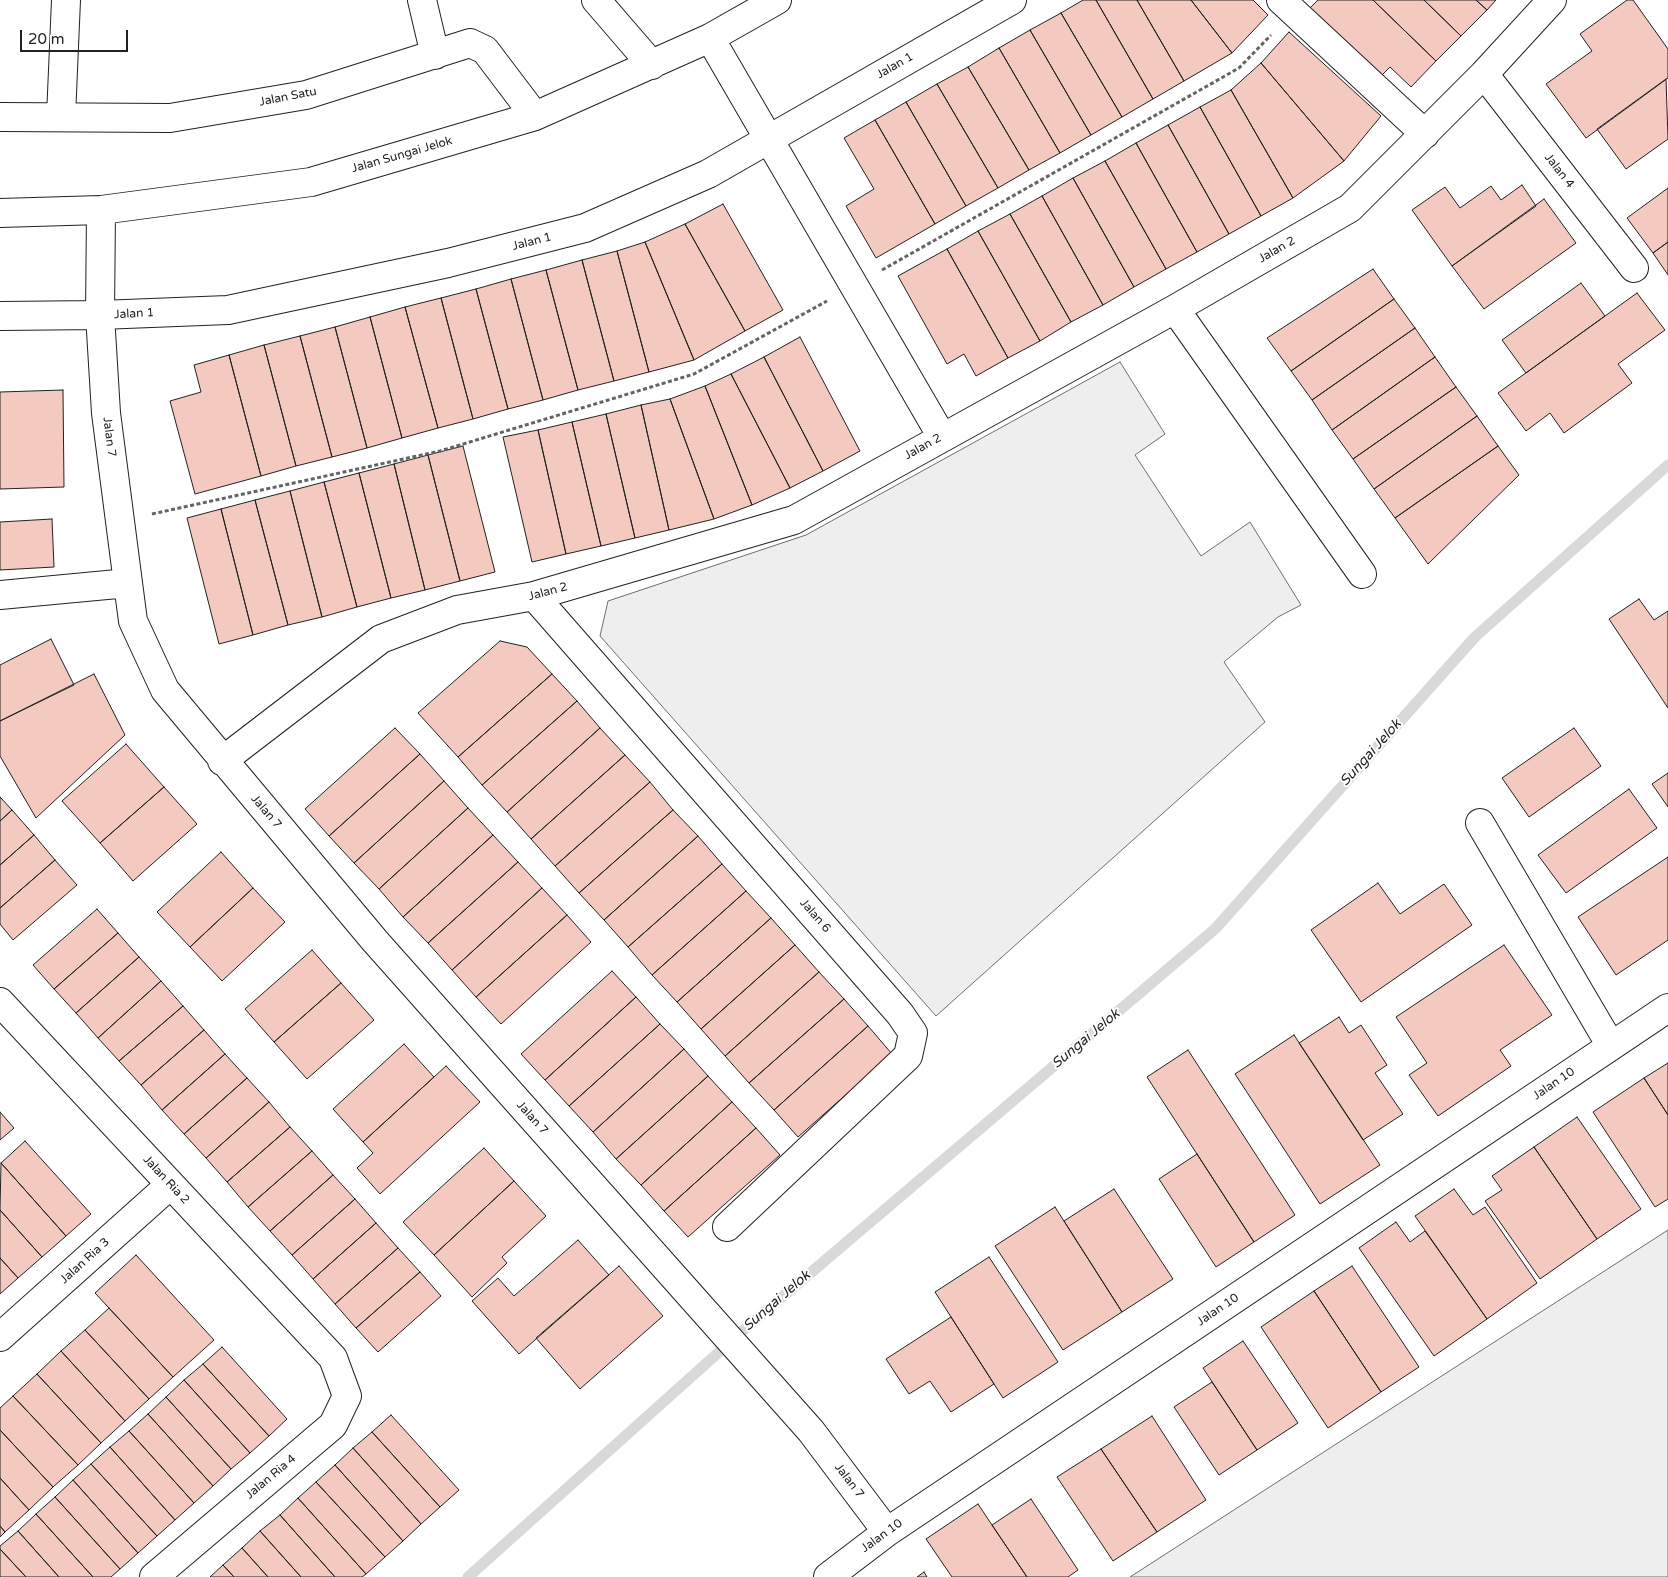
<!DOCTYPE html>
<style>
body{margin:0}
#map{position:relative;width:1668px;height:1577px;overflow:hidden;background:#fff;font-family:"Varela Round",sans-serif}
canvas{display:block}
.scale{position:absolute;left:20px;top:30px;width:108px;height:22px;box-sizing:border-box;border:2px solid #222;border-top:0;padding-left:6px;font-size:15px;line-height:18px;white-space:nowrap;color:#222;-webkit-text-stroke:4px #fff;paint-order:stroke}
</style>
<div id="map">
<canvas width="1668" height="1577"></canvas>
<div class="scale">20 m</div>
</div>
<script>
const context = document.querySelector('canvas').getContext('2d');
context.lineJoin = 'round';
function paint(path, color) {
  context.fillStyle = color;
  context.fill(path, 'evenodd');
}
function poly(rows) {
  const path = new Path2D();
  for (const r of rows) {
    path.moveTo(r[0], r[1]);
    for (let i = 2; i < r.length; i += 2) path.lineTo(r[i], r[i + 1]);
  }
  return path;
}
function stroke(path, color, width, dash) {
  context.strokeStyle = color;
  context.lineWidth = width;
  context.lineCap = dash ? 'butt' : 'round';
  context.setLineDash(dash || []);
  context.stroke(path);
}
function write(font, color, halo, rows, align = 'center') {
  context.font = font + ' "Varela Round",sans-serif';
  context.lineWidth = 4;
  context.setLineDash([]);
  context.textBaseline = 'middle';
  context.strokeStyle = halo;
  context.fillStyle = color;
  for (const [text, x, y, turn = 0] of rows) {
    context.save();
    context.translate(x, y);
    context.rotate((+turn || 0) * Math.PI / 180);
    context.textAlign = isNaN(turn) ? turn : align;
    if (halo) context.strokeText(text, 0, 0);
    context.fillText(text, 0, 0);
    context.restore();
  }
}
const green = poly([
 [1120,362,1165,434,1135,455,1201,556,1250,522,1301,605,1278,617,1224,662,1265,722,936,1016,600,636,608,601,806,535,1120,362],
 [1668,1230,1668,1577,1130,1577,1668,1230]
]);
const stream = poly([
 [468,1577,748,1326,1215,929,1475,637,1668,465]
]);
const building = poly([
 [1083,0,1096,0,1153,99,1122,117,1061,13,1083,0],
 [1096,0,1137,0,1184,81,1153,99,1096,0],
 [1137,0,1191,0,1232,53,1184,81,1137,0],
 [1191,0,1253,0,1268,15,1232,53,1191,0],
 [1318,0,1373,0,1436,61,1411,87,1390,67,1379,78,1308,10,1318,0],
 [1373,0,1424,0,1461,36,1436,61,1373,0],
 [1424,0,1476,0,1487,10,1461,36,1424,0],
 [1476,0,1496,0,1487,10,1476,0],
 [1627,0,1633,0,1668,49,1668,78,1586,138,1546,84,1592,51,1580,34,1627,0],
 [1061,13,1122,117,1091,135,1030,30,1061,13],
 [1030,30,1091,135,1060,153,999,48,1030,30],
 [1289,32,1381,116,1344,161,1261,63,1289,32],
 [999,48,1060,153,1029,170,968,67,999,48],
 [1261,63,1344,161,1293,198,1231,90,1261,63],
 [968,67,1029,170,998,188,937,84,968,67],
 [1666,79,1668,139,1626,169,1597,129,1666,79],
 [937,84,998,188,966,206,906,102,937,84],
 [1231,90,1293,198,1261,216,1200,107,1231,90],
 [906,102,966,206,935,224,875,120,906,102],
 [1200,107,1261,216,1229,234,1168,125,1200,107],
 [875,120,935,224,876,258,846,206,874,189,844,138,875,120],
 [1168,125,1229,234,1197,252,1136,143,1168,125],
 [1136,143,1197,252,1166,269,1105,161,1136,143],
 [1105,161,1166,269,1134,287,1073,178,1105,161],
 [1073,178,1134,287,1103,305,1042,196,1073,178],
 [1522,185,1536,206,1452,266,1412,210,1445,187,1460,208,1491,186,1501,200,1522,185],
 [1668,188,1668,242,1653,253,1627,218,1668,188],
 [1042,196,1103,305,1071,322,1010,214,1042,196],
 [1544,199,1576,243,1484,309,1452,266,1544,199],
 [723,204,783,310,745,331,685,224,723,204],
 [1010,214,1071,322,1040,341,978,231,1010,214],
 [685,224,745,331,694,360,645,242,685,224],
 [978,231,1040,341,1008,358,947,249,978,231],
 [645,242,694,360,649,372,617,251,645,242],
 [1668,242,1668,275,1653,253,1668,242],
 [947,249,1008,358,976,376,964,354,947,364,898,276,947,249],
 [617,251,649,372,614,381,582,260,617,251],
 [582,260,614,381,578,390,546,270,582,260],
 [1373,269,1394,299,1291,371,1267,338,1373,269],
 [546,270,578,390,543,400,511,279,546,270],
 [511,279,543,400,508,409,476,289,511,279],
 [1581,283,1605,316,1526,373,1502,340,1581,283],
 [476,289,508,409,473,419,441,298,476,289],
 [1637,293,1665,330,1618,364,1632,383,1564,433,1550,413,1526,431,1498,393,1637,293],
 [441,298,473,419,438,428,405,307,441,298],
 [1394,299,1415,328,1312,400,1291,371,1394,299],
 [405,307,438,428,402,438,370,317,405,307],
 [370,317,402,438,367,448,335,327,370,317],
 [335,327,367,448,332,457,300,336,335,327],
 [1415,328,1435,357,1332,430,1312,400,1415,328],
 [300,336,332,457,296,466,264,345,300,336],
 [800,337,860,451,823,471,764,357,800,337],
 [264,345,296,466,261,476,229,355,264,345],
 [229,355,261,476,195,494,170,401,201,392,194,365,229,355],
 [764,357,823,471,790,488,731,374,764,357],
 [1435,357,1456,387,1353,459,1332,430,1435,357],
 [731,374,790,488,752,505,705,386,731,374],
 [705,386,752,505,714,519,670,399,705,386],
 [1456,387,1477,416,1374,489,1353,459,1456,387],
 [63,390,64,487,0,489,0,392,63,390],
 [670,399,714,519,669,530,641,405,670,399],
 [641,405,669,530,635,538,606,414,641,405],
 [606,414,635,538,601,546,572,422,606,414],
 [1477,416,1498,446,1395,518,1374,489,1477,416],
 [572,422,601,546,566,554,538,430,572,422],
 [538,430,566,554,532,562,503,437,538,430],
 [463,446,495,572,460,581,428,455,463,446],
 [1498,446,1519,475,1428,564,1395,518,1498,446],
 [428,455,460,581,425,590,394,464,428,455],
 [394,464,425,590,391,598,359,473,394,464],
 [359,473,391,598,357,607,324,482,359,473],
 [324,482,357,607,322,617,290,491,324,482],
 [290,491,322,617,288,625,255,500,290,491],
 [255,500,288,625,253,635,221,509,255,500],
 [221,509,253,635,219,644,187,518,221,509],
 [52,519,54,567,0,570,0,522,52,519],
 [1639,599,1654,620,1668,611,1668,708,1609,619,1639,599],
 [51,639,74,685,0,721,0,665,51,639],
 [500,641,527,647,552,674,458,757,418,713,500,641],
 [94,674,125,735,36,818,0,756,0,721,94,674],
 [552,674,577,701,482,785,458,757,552,674],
 [577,701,600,728,507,812,482,785,577,701],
 [395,728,420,754,329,836,305,809,395,728],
 [600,728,625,755,531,839,507,812,600,728],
 [1574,728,1601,766,1529,817,1502,778,1574,728],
 [126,744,164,787,100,843,62,801,126,744],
 [420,754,444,781,354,863,329,836,420,754],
 [625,755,650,782,555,866,531,839,625,755],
 [1668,773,1668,807,1652,784,1668,773],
 [444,781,468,808,379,889,354,863,444,781],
 [650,782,673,810,579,893,555,866,650,782],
 [164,787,197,824,133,881,100,843,164,787],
 [1629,789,1657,828,1566,893,1538,855,1629,789],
 [0,797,12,810,0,821,0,797],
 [468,808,493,835,403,917,379,889,468,808],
 [12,810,34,835,0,865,0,821,12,810],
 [673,810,698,836,604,920,579,893,673,810],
 [34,835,55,860,0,908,0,865,34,835],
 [493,835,518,862,428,943,403,917,493,835],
 [698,836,722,864,628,947,604,920,698,836],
 [221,852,253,888,190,947,157,912,221,852],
 [1668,857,1668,940,1616,975,1578,917,1668,857],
 [55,860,77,885,13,940,0,924,0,908,55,860],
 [518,862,542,888,452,970,428,943,518,862],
 [722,864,746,891,652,975,628,947,722,864],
 [1378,883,1400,914,1444,884,1472,925,1361,1002,1311,930,1378,883],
 [253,888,285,922,222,981,190,947,253,888],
 [542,888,567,915,476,997,452,970,542,888],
 [746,891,771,918,677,1002,652,975,746,891],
 [97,909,118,933,54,989,33,965,97,909],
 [567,915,591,942,501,1024,476,997,567,915],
 [771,918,795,945,701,1029,677,1002,771,918],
 [118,933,139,957,76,1013,54,989,118,933],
 [795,945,819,972,725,1056,701,1029,795,945],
 [1504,945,1552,1015,1500,1050,1511,1066,1438,1116,1409,1075,1427,1063,1396,1017,1504,945],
 [312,950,341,983,274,1042,245,1009,312,950],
 [139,957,161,981,98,1038,76,1013,139,957],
 [612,971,636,997,545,1080,521,1054,612,971],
 [819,972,844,999,749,1083,725,1056,819,972],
 [161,981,183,1006,119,1061,98,1038,161,981],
 [341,983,374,1020,307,1079,274,1042,341,983],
 [636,997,660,1024,569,1106,545,1080,636,997],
 [844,999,868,1026,774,1110,749,1083,844,999],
 [183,1006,204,1030,141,1085,119,1061,183,1006],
 [1339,1017,1349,1033,1361,1025,1387,1065,1375,1073,1403,1114,1363,1140,1299,1043,1339,1017],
 [660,1024,684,1049,593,1132,569,1106,660,1024],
 [868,1026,892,1054,798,1137,774,1110,868,1026],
 [204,1030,225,1054,162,1110,141,1085,204,1030],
 [1294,1035,1380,1165,1320,1204,1235,1074,1294,1035],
 [404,1044,434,1077,363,1142,333,1109,404,1044],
 [684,1049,708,1076,616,1159,593,1132,684,1049],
 [1188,1050,1295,1215,1254,1242,1147,1077,1188,1050],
 [225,1054,247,1078,184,1134,162,1110,225,1054],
 [1668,1063,1668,1115,1644,1078,1668,1063],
 [446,1066,480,1102,380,1194,357,1168,373,1153,363,1142,446,1066],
 [708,1076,732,1102,641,1185,616,1159,708,1076],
 [247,1078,269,1102,206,1158,184,1134,247,1078],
 [1644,1078,1668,1115,1668,1199,1655,1207,1593,1112,1644,1078],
 [269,1102,290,1127,227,1182,206,1158,269,1102],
 [732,1102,756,1128,664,1211,641,1185,732,1102],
 [0,1112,14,1128,0,1140,0,1112],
 [1577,1117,1641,1209,1597,1239,1534,1147,1577,1117],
 [290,1127,312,1151,248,1207,227,1182,290,1127],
 [756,1128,780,1155,688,1237,664,1211,756,1128],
 [25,1141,91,1214,66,1236,1,1163,25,1141],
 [1534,1147,1597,1239,1540,1279,1485,1201,1502,1190,1492,1176,1534,1147],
 [484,1148,514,1181,434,1255,403,1222,484,1148],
 [312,1151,333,1175,270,1231,248,1207,312,1151],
 [1197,1154,1254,1242,1216,1267,1159,1179,1197,1154],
 [1,1163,66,1236,42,1257,0,1210,1,1163],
 [333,1175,355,1199,292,1255,270,1231,333,1175],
 [514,1181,546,1216,502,1257,507,1263,472,1297,434,1255,514,1181],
 [1114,1189,1173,1279,1122,1312,1064,1221,1114,1189],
 [1454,1189,1473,1215,1485,1207,1537,1283,1487,1319,1415,1216,1454,1189],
 [355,1199,376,1223,313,1279,292,1255,355,1199],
 [1055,1207,1122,1312,1063,1350,995,1246,1055,1207],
 [0,1210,42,1257,18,1278,0,1258,0,1210],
 [1396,1222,1410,1242,1425,1231,1487,1319,1434,1356,1359,1248,1396,1222],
 [376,1223,398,1248,335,1304,313,1279,376,1223],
 [578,1240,609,1275,519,1354,472,1301,498,1278,514,1296,578,1240],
 [398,1248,420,1272,356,1328,335,1304,398,1248],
 [136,1255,214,1340,173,1377,95,1293,136,1255],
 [989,1257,1058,1362,1003,1398,935,1292,989,1257],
 [0,1258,18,1278,0,1294,0,1258],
 [619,1266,663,1316,580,1389,536,1338,619,1266],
 [1352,1266,1419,1367,1381,1392,1314,1291,1352,1266],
 [420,1272,441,1296,378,1352,356,1328,420,1272],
 [1314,1291,1381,1392,1328,1428,1261,1327,1314,1291],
 [109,1308,173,1377,149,1399,85,1330,109,1308],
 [951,1317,994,1384,951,1412,930,1381,909,1394,886,1359,951,1317],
 [85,1330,149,1399,125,1421,61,1351,85,1330],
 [1243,1341,1298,1423,1257,1450,1203,1368,1243,1341],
 [222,1347,287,1419,269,1436,203,1364,222,1347],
 [61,1351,125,1421,101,1443,37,1374,61,1351],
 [203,1364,269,1436,250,1453,184,1380,203,1364],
 [37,1374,101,1443,78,1465,13,1396,37,1374],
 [184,1380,250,1453,231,1469,166,1397,184,1380],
 [1212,1382,1257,1450,1219,1475,1174,1407,1212,1382],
 [13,1396,78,1465,53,1487,0,1430,0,1408,13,1396],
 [166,1397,231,1469,213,1486,148,1414,166,1397],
 [148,1414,213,1486,194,1503,129,1431,148,1414],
 [391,1415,459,1490,440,1507,372,1432,391,1415],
 [1152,1416,1206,1500,1157,1532,1101,1449,1152,1416],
 [0,1430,53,1487,29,1510,0,1478,0,1430],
 [129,1431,194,1503,175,1520,110,1447,129,1431],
 [372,1432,440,1507,421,1524,353,1448,372,1432],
 [110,1447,175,1520,157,1536,91,1464,110,1447],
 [353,1448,421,1524,403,1541,335,1465,353,1448],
 [1101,1449,1157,1532,1113,1561,1057,1477,1101,1449],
 [91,1464,157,1536,138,1553,73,1480,91,1464],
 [335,1465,403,1541,385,1557,316,1482,335,1465],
 [0,1478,29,1510,5,1532,0,1526,0,1478],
 [73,1480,138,1553,120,1569,55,1497,73,1480],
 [316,1482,385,1557,366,1574,298,1498,316,1482],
 [55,1497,120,1569,111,1577,93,1577,36,1514,55,1497],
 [298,1498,366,1574,362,1577,335,1577,280,1515,298,1498],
 [1031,1499,1078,1570,1068,1577,1027,1577,992,1525,1031,1499],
 [978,1504,992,1525,1027,1577,952,1577,926,1539,978,1504],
 [36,1514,93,1577,59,1577,18,1531,36,1514],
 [280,1515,335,1577,301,1577,260,1531,280,1515],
 [0,1526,5,1532,0,1537,0,1526],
 [18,1531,59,1577,26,1577,0,1549,0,1546,18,1531],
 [260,1531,301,1577,268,1577,242,1548,260,1531],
 [242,1548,268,1577,234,1577,223,1565,242,1548],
 [0,1549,26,1577,0,1577,0,1549],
 [223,1565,234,1577,210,1577,223,1565],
 [924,1572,927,1577,917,1577,924,1572]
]);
const path = poly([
 [882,270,1239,68,1271,35],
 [152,514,440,451,694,374,827,301]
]);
const minor = poly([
 [422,0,435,55],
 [596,0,652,65],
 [1281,0,1425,134],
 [710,38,942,437],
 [1484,74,1634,268],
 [0,117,170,118,306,95,470,43,485,50,535,116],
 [61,117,66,0],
 [101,210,100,315,106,413,128,583,133,621,165,690,375,941,811,1431,887,1532],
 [0,213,101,210,311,182,535,116,710,38,777,0],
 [1175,309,1362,574],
 [0,316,100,315,228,310,448,263,585,228,708,174,1012,0],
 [0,595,128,583],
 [534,596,900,1014,913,1033,908,1056,727,1227],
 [222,761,381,639,457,610,534,596,794,520,1175,309,1350,208,1484,74,1552,0],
 [1480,823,1611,1046],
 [0,1002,333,1358,347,1396,333,1425,154,1577],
 [0,1337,170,1185],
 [828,1577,887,1532,1668,1008]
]);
const streetNames = [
 ["Jalan 1",895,66,-30],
 ["Jalan Satu",288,97,-11],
 ["Jalan Sungai Jelok",402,155,-16],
 ["Jalan 4",1559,171,52],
 ["Jalan 1",532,242,-14],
 ["Jalan 2",1277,250,-30],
 ["Jalan 1",134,314,-3],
 ["Jalan 7",109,437,83],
 ["Jalan 2",923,447,-29],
 ["Jalan 2",548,592,-15],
 ["Jalan 7",266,812,50],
 ["Jalan 6",815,916,49],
 ["Jalan 10",1554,1084,-34],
 ["Jalan 7",532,1118,48],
 ["Jalan Ria 2",166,1180,47],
 ["Jalan Ria 3",85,1261,-42],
 ["Jalan 10",1218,1310,-34],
 ["Jalan Ria 4",271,1477,-40],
 ["Jalan 7",849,1481,53],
 ["Jalan 10",882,1536,-36]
];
const waterNames = [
 ["Sungai Jelok",1371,753,-48],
 ["Sungai Jelok",1086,1039,-40],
 ["Sungai Jelok",777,1301,-41]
];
paint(green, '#eee');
stroke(green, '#6f6f6f', 1);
stroke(stream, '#d9d9d9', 11);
paint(building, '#f3c9c0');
stroke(building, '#222', 1);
stroke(minor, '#222', 30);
stroke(path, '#646464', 3, [4, 2.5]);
stroke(minor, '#fff', 28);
write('12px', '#222', '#fff', streetNames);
write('italic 14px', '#222', '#fff', waterNames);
</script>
